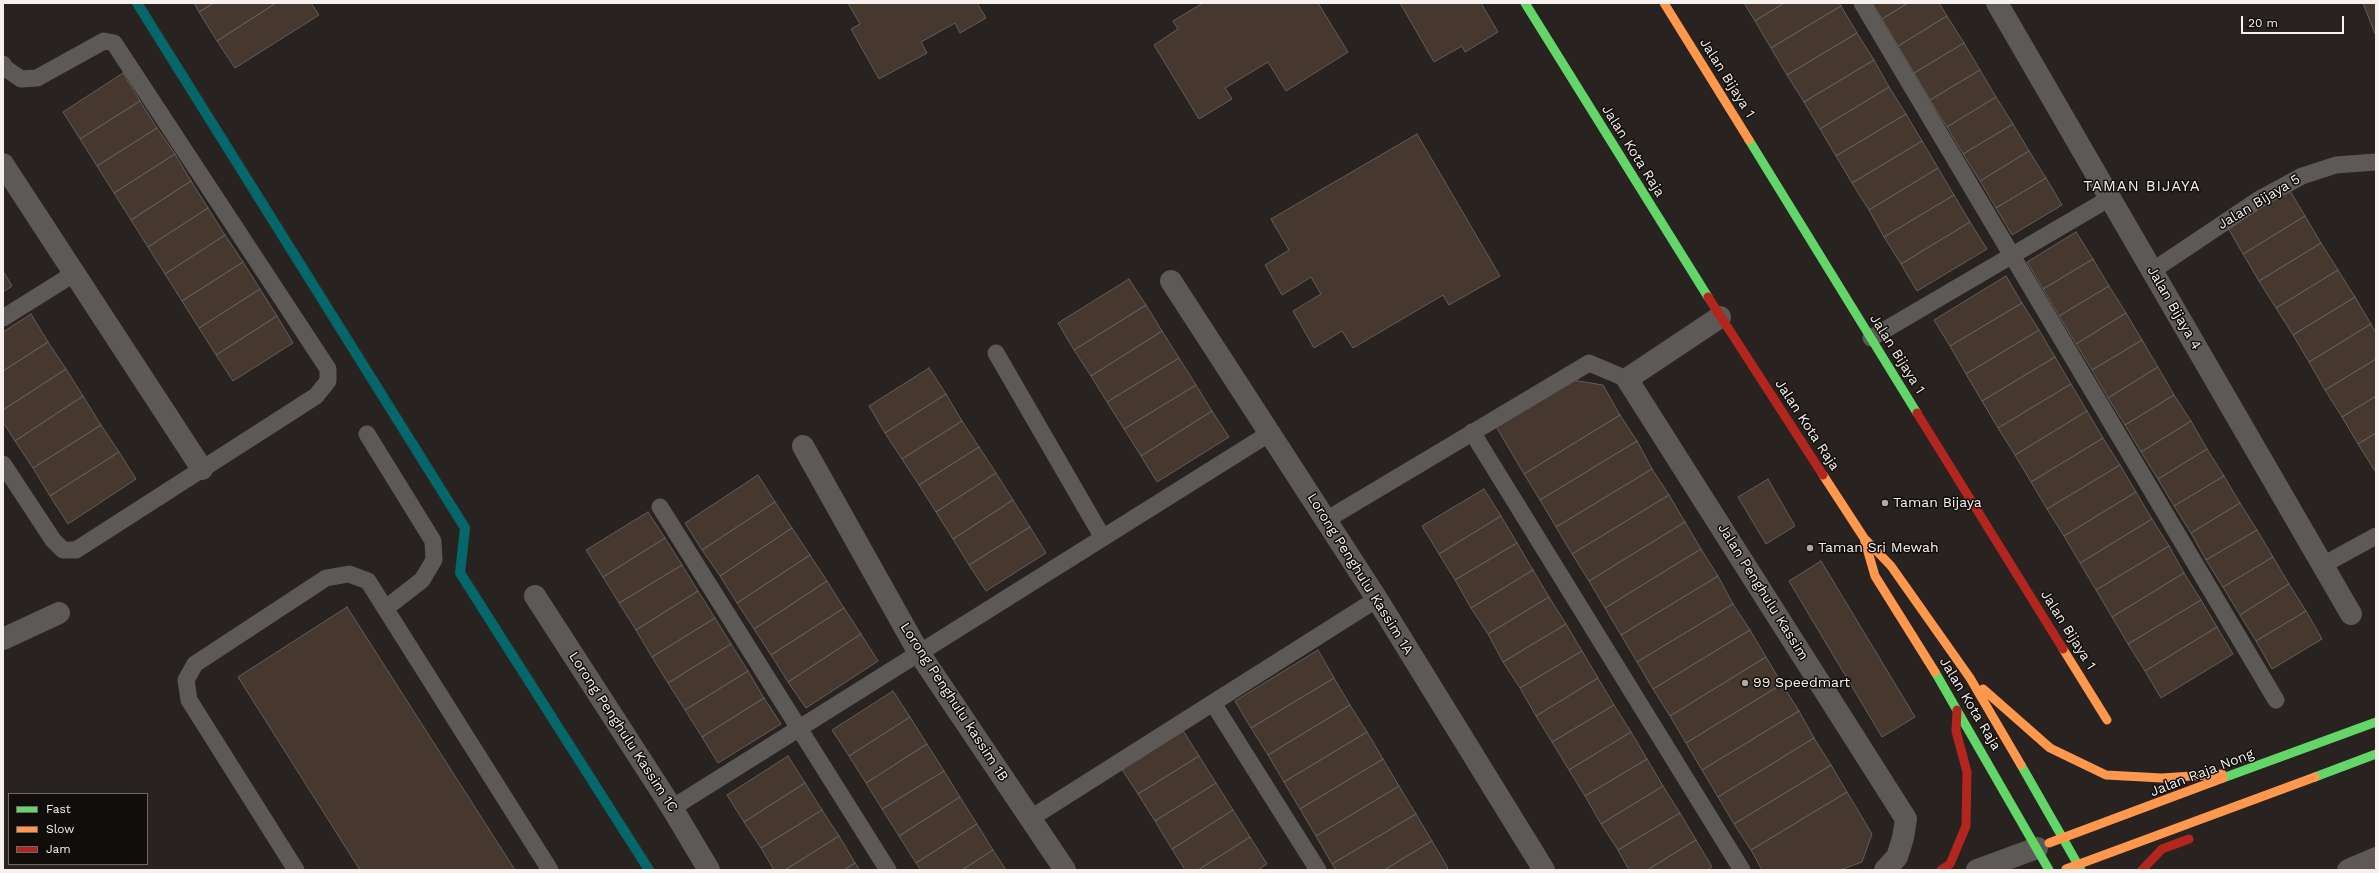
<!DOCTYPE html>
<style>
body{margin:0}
#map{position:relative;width:2379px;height:873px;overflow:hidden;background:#282321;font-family:"Work Sans",sans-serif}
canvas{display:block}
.frame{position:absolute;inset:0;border:4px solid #f6f1ee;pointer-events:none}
.legend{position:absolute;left:8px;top:793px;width:140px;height:72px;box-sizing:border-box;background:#100d0b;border:1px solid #6c6866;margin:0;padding:5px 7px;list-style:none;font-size:12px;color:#f6f1ee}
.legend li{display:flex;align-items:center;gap:8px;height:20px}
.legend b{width:20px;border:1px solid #6c6866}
.scale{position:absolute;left:2241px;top:16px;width:103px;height:18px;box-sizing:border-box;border:2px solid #f6f1ee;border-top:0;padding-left:5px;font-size:12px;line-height:14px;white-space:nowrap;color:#f6f1ee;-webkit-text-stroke:3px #100d0b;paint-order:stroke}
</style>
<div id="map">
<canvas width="2379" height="873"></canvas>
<div class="frame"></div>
<ul class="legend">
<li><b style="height:5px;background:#63d668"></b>Fast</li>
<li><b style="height:5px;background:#ff974d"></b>Slow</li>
<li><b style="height:5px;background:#b3261e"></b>Jam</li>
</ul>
<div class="scale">20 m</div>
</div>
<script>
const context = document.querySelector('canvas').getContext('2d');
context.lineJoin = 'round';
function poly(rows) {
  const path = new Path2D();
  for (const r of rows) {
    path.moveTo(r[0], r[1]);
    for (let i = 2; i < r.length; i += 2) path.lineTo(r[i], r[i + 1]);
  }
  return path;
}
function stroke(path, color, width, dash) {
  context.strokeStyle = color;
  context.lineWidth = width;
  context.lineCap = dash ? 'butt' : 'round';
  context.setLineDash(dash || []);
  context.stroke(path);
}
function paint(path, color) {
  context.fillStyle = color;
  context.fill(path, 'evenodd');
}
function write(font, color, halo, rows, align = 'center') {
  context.font = font + ' "Work Sans",sans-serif';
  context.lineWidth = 3;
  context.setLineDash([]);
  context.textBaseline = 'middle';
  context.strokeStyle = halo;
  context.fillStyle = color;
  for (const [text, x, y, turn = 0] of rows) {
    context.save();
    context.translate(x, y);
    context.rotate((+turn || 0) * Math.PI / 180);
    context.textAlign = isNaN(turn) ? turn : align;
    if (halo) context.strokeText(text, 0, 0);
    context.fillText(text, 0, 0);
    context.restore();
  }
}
const stream = poly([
 [137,3,465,528,460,573,649,870]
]);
const building = poly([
 [194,3,214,3,199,12,194,3],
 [214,3,276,3,217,41,199,12,214,3],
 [276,3,311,3,319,15,235,68,217,41,276,3],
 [848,3,977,3,986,18,960,33,955,23,921,42,927,53,879,79,851,29,860,24,848,3],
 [1203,3,1318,3,1348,52,1286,91,1268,62,1225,88,1232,99,1199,119,1154,45,1178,29,1173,21,1203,3],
 [1400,3,1481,3,1498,32,1465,52,1462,46,1434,62,1400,3],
 [1744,3,1784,3,1755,21,1744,3],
 [1784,3,1839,3,1841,6,1771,48,1755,21,1784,3],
 [1872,3,1908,3,1882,19,1872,3],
 [1908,3,1939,3,1947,16,1898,46,1882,19,1908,3],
 [2363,3,2376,3,2376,36,2363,3],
 [1841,6,1857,33,1787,75,1771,48,1841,6],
 [1947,16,1964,43,1914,73,1898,46,1947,16],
 [1857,33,1874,60,1804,102,1787,75,1857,33],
 [1964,43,1980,70,1930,100,1914,73,1964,43],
 [1874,60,1889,87,1820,129,1804,102,1874,60],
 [1980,70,1996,97,1947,127,1930,100,1980,70],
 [123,73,140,101,80,139,63,112,123,73],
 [1889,87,1906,114,1836,156,1820,129,1889,87],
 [1996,97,2013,124,1963,154,1947,127,1996,97],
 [140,101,157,128,97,166,80,139,140,101],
 [1906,114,1922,141,1852,183,1836,156,1906,114],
 [2013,124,2029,151,1980,181,1963,154,2013,124],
 [157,128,175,154,114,193,97,166,157,128],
 [1417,134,1500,276,1449,305,1443,295,1353,348,1342,331,1314,348,1293,311,1321,294,1311,277,1282,295,1265,265,1289,250,1271,219,1417,134],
 [1922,141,1938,168,1869,210,1852,183,1922,141],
 [2029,151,2046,178,1996,208,1980,181,2029,151],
 [175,154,191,181,131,220,114,193,175,154],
 [1938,168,1954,195,1884,237,1869,210,1938,168],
 [2046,178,2062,205,2012,235,1996,208,2046,178],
 [191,181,208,208,148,247,131,220,191,181],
 [2289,189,2305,216,2243,254,2227,226,2289,189],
 [1954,195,1970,222,1901,264,1884,237,1954,195],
 [208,208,225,235,165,274,148,247,208,208],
 [2305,216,2321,243,2259,281,2243,254,2305,216],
 [1970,222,1987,249,1917,291,1901,264,1970,222],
 [2076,232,2093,259,2043,289,2027,262,2076,232],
 [225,235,243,262,182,301,165,274,225,235],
 [2321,243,2338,270,2276,308,2259,281,2321,243],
 [2093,259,2109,286,2059,316,2043,289,2093,259],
 [243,262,260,289,199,328,182,301,243,262],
 [2338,270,2355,297,2293,335,2276,308,2338,270],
 [3,271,12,286,3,292,3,271],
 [2006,276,2022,303,1950,346,1934,320,2006,276],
 [1129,279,1146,305,1074,350,1058,323,1129,279],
 [2109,286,2126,313,2076,344,2059,316,2109,286],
 [260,289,277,316,216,355,199,328,260,289],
 [2355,297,2371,324,2309,362,2293,335,2355,297],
 [2022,303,2039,330,1966,374,1950,346,2022,303],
 [1146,305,1162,331,1091,376,1074,350,1146,305],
 [2126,313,2142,340,2092,370,2076,344,2126,313],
 [31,314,48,342,3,371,3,332,31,314],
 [277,316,293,343,233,381,216,355,277,316],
 [2371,324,2376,333,2376,359,2325,390,2309,362,2371,324],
 [2039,330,2055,357,1982,401,1966,374,2039,330],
 [1162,331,1179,358,1107,402,1091,376,1162,331],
 [2142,340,2158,367,2108,398,2092,370,2142,340],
 [48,342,66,369,3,410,3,371,48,342],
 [2055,357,2071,384,1998,428,1982,401,2055,357],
 [1179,358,1196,385,1124,429,1107,402,1179,358],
 [2376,359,2376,396,2342,417,2325,390,2376,359],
 [2158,367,2174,395,2125,425,2108,398,2158,367],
 [929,368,946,394,885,433,869,406,929,368],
 [66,369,83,396,15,441,3,422,3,410,66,369],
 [1566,379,1603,385,1620,415,1524,474,1494,423,1566,379],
 [2071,384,2087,411,2015,455,1998,428,2071,384],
 [1196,385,1212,411,1141,456,1124,429,1196,385],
 [946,394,962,421,902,459,885,433,946,394],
 [2174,395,2191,421,2141,452,2125,425,2174,395],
 [83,396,101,425,33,468,15,441,83,396],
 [2376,396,2376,433,2358,444,2342,417,2376,396],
 [1212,411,1229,437,1157,482,1141,456,1212,411],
 [2087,411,2103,438,2031,482,2015,455,2087,411],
 [1620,415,1637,441,1540,500,1524,474,1620,415],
 [962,421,979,447,919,485,902,459,962,421],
 [2191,421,2207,449,2158,479,2141,452,2191,421],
 [101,425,119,452,50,496,33,468,101,425],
 [2376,433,2376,470,2375,471,2358,444,2376,433],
 [2103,438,2120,465,2047,509,2031,482,2103,438],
 [1637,441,1652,469,1556,527,1540,500,1637,441],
 [979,447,996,473,936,512,919,485,979,447],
 [2207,449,2224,476,2174,506,2158,479,2207,449],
 [119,452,136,479,68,524,50,496,119,452],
 [2120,465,2136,492,2064,536,2047,509,2120,465],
 [1652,469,1669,495,1572,554,1556,527,1652,469],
 [996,473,1013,500,953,539,936,512,996,473],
 [758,475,775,502,702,550,685,523,758,475],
 [2224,476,2240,503,2191,533,2174,506,2224,476],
 [1768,479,1795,526,1766,544,1738,497,1768,479],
 [1484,489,1501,516,1439,554,1422,526,1484,489],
 [2136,492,2152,519,2080,563,2064,536,2136,492],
 [1669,495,1685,522,1589,581,1572,554,1669,495],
 [1013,500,1030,527,969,565,953,539,1013,500],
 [775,502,792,528,720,576,702,550,775,502],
 [2240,503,2257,530,2206,560,2191,533,2240,503],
 [648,512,665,538,603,577,586,550,648,512],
 [1501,516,1517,543,1455,580,1439,554,1501,516],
 [2152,519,2169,546,2096,590,2080,563,2152,519],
 [1685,522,1701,549,1605,608,1589,581,1685,522],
 [1030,527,1046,553,986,591,969,565,1030,527],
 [792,528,810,555,737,603,720,576,792,528],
 [2257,530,2273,557,2223,587,2206,560,2257,530],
 [665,538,682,565,619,603,603,577,665,538],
 [1517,543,1533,570,1471,608,1455,580,1517,543],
 [2169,546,2184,573,2112,617,2096,590,2169,546],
 [1701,549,1718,576,1621,635,1605,608,1701,549],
 [810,555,827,581,754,629,737,603,810,555],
 [2273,557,2289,584,2240,615,2223,587,2273,557],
 [1821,561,1915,717,1882,737,1789,581,1821,561],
 [682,565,698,591,636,630,619,603,682,565],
 [1533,570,1549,597,1488,634,1471,608,1533,570],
 [2184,573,2201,600,2128,644,2112,617,2184,573],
 [1718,576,1733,604,1637,662,1621,635,1718,576],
 [827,581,844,608,771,655,754,629,827,581],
 [2289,584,2306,611,2256,641,2240,615,2289,584],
 [698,591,715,618,652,657,636,630,698,591],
 [1549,597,1566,624,1503,662,1488,634,1549,597],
 [2201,600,2217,627,2145,671,2128,644,2201,600],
 [1733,604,1750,630,1653,689,1637,662,1733,604],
 [347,607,515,870,360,870,238,677,347,607],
 [844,608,861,634,788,682,771,655,844,608],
 [2306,611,2322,639,2272,669,2256,641,2306,611],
 [715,618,731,644,668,683,652,657,715,618],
 [1566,624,1582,651,1520,688,1503,662,1566,624],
 [2217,627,2233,654,2161,698,2145,671,2217,627],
 [1750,630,1766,657,1670,716,1653,689,1750,630],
 [861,634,878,661,806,708,788,682,861,634],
 [731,644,748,671,685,710,668,683,731,644],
 [1318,650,1334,678,1251,728,1235,701,1318,650],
 [1582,651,1598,678,1536,716,1520,688,1582,651],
 [1766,657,1782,684,1686,743,1670,716,1766,657],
 [748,671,764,698,702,737,685,710,748,671],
 [1334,678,1350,705,1268,755,1251,728,1334,678],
 [1598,678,1614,705,1552,742,1536,716,1598,678],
 [1782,684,1799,711,1702,770,1686,743,1782,684],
 [893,691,910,717,849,756,832,730,893,691],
 [764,698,781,724,718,763,702,737,764,698],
 [1350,705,1367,732,1284,782,1268,755,1350,705],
 [1614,705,1631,732,1569,770,1552,742,1614,705],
 [1799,711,1814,738,1718,797,1702,770,1799,711],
 [910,717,927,744,866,783,849,756,910,717],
 [1182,729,1199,756,1138,794,1121,768,1182,729],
 [1367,732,1383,759,1300,809,1284,782,1367,732],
 [1631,732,1647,759,1585,796,1569,770,1631,732],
 [1814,738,1831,765,1734,824,1718,797,1814,738],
 [927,744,944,771,882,809,866,783,927,744],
 [788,756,805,783,744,822,727,795,788,756],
 [1199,756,1216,783,1155,821,1138,794,1199,756],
 [1383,759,1399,786,1316,836,1300,809,1383,759],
 [1647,759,1663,786,1601,824,1585,796,1647,759],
 [1831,765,1847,792,1751,850,1734,824,1831,765],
 [944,771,960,797,899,836,882,809,944,771],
 [805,783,822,810,761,848,744,822,805,783],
 [1216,783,1233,810,1172,849,1155,821,1216,783],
 [1399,786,1416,814,1332,864,1316,836,1399,786],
 [1663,786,1680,813,1618,850,1601,824,1663,786],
 [1847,792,1872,834,1862,862,1840,870,1762,870,1751,850,1847,792],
 [960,797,977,824,916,863,899,836,960,797],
 [822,810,839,836,785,870,774,870,761,848,822,810],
 [1233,810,1250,837,1198,870,1185,870,1172,849,1233,810],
 [1680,813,1696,840,1647,870,1629,870,1618,850,1680,813],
 [1416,814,1432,841,1384,870,1336,870,1332,864,1416,814],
 [977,824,993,850,962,870,921,870,916,863,977,824],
 [839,836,855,863,844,870,785,870,839,836],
 [1250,837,1267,864,1258,870,1198,870,1250,837],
 [1696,840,1712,867,1707,870,1647,870,1696,840],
 [1432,841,1448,868,1445,870,1384,870,1432,841],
 [993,850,1006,870,962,870,993,850],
 [855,863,860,870,844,870,855,863]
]);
const lane = poly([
 [1862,3,2276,700],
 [3,64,5,68,21,79,37,78,104,41,114,43,328,369,328,381,316,396,76,550,63,550,53,540,3,464],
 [2152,271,2258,200,2302,176,2336,165,2376,162],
 [3,318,75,273],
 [1871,338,2110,198],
 [996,353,1103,538],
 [1472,432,1742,870],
 [367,434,433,541,434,560,422,580,386,608],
 [660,507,888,870],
 [1326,520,1589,363,1627,379],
 [2323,565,2376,536],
 [1213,703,1318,870],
 [672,808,1270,433],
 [1031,818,1377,599],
 [296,870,189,700,186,680,195,664,326,578,349,574,368,581,550,870]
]);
const street = poly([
 [1997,3,2351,614],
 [3,164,202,469],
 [1171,281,1377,599,1544,870],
 [1720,317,1627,379,1906,819,1903,838,1897,857,1885,870],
 [803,446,919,653,1065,870],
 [535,596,672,808,709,870],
 [3,639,59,613],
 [1977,870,2037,848],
 [2348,870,2376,858]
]);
const fast = poly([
 [1525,3,1708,297],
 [1749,140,1917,413],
 [1935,672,2049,870],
 [2021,765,2081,870],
 [2315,777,2376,754],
 [2223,778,2376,722]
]);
const slow = poly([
 [1664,3,1749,140],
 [1823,475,1864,538,1875,576,1935,672],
 [1866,540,1891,566,1970,678,2021,765],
 [2063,649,2107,720],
 [1983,689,2050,748,2106,775,2162,778,2222,774],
 [2049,843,2223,778],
 [2066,869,2315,777]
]);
const jam = poly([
 [1708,297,1823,475],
 [1917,413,2063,649],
 [1941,870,1950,864,1966,826,1967,772,1956,731,1957,710],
 [2142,870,2162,849,2189,839]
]);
const markers = [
 [1885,503,4,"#aea9a6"],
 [1810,548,4,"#aea9a6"],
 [1745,683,4,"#aea9a6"]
];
const streetNames = [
 ["Jalan Bijaya 1",1727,78,58],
 ["Jalan Kota Raja",1633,151,58],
 ["Jalan Bijaya 5",2259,202,-31],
 ["Jalan Bijaya 4",2174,308,60],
 ["Jalan Bijaya 1",1897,354,58],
 ["Jalan Kota Raja",1807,425,57],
 ["Lorong Penghulu Kassim 1A",1360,574,58],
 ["Jalan Penghulu Kassim",1763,592,58],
 ["Jalan Bijaya 1",2068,630,58],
 ["Lorong Penghulu kassim 1B",954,702,57],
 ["Jalan Kota Raja",1970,704,59],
 ["Lorong Penghulu Kassim 1C",623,732,57],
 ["Jalan Raja Nong",2202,773,-21]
];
const poiNames = [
 ["Taman Bijaya",1893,503],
 ["Taman Sri Mewah",1818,548],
 ["99 Speedmart",1753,683]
];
const neighbourhoodNames = [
 ["TAMAN BIJAYA",2142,187]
];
stroke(stream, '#04686b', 10);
paint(building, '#46372f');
stroke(building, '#625e5c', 1);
stroke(lane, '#5c5957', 17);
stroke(street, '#5c5957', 22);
stroke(fast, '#63d668', 9);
stroke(slow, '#ff974d', 9);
stroke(jam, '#b3261e', 9);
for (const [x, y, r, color] of markers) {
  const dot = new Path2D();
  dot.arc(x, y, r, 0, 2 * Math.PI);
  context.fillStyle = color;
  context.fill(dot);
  stroke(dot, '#100d0b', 1.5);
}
write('14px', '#f6f1ee', '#100d0b', streetNames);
write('14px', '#f6f1ee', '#100d0b', poiNames, 'left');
context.letterSpacing = '1px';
write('15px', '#f6f1ee', '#100d0b', neighbourhoodNames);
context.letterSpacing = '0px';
</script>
